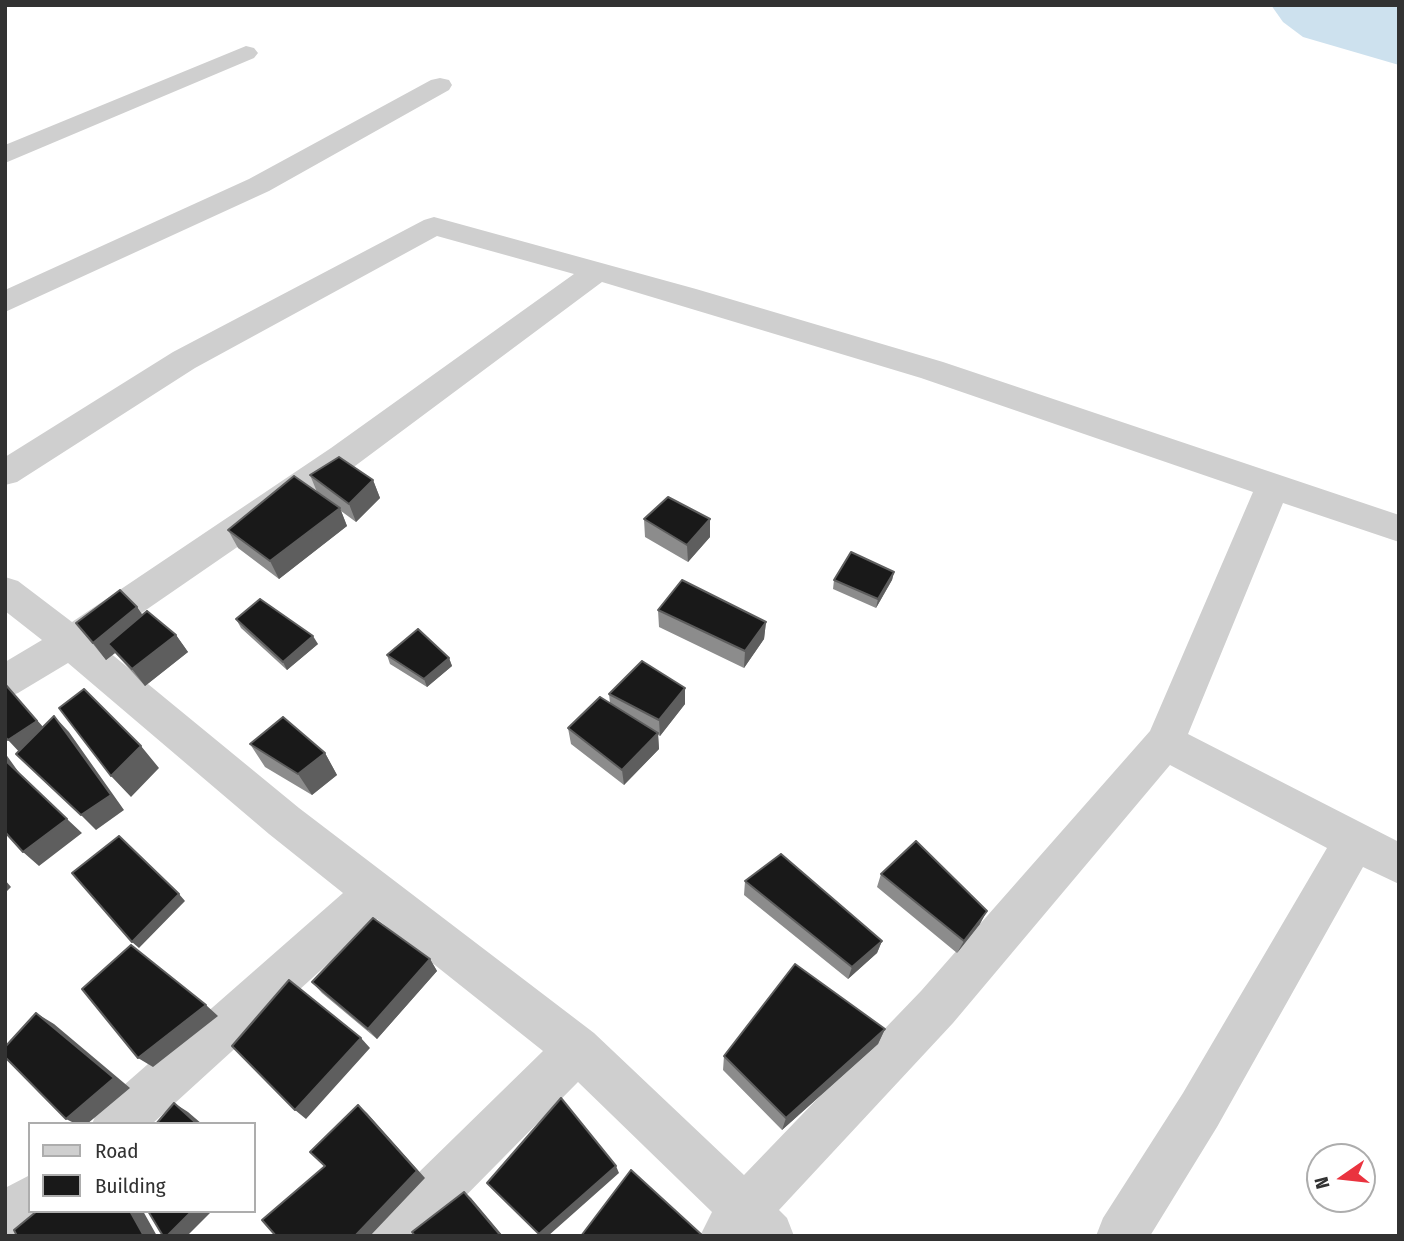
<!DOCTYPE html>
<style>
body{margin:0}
#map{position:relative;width:1404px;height:1241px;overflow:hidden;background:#fff;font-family:"Fira Sans Condensed",sans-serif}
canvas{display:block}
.frame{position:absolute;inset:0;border:7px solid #323232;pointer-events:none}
.legend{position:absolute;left:28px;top:1122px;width:228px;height:91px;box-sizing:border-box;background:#fff;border:2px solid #adadad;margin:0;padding:9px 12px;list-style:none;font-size:21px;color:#323232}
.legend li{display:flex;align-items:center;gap:14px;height:35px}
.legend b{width:35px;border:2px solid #adadad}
.north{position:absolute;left:1306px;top:1143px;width:70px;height:70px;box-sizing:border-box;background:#fff;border:2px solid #adadad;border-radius:50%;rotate:256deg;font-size:19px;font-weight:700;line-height:28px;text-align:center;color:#323232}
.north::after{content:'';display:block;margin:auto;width:24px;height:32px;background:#ea333f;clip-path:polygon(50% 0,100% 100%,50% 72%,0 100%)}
</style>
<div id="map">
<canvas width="1404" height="1241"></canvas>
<div class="frame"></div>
<ul class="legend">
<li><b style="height:9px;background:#cfcfcf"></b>Road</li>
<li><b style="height:19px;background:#191919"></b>Building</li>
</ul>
<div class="north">N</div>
</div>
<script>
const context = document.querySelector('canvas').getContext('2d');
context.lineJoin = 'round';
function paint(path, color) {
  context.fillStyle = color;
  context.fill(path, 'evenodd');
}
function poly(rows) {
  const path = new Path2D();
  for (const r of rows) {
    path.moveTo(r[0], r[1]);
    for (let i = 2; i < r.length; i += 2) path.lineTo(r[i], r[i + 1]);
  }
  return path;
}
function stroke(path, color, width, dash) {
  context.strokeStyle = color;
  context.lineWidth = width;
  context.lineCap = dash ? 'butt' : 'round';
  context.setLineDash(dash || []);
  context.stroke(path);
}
const water = poly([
 [1271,5,1399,5,1399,65,1303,37,1283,22]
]);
const minor = poly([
 [246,46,254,48,258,53,254,58,5,163,5,145,246,46],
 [440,78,449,80,452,85,449,90,269,191,5,312,5,290,249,179,431,80,440,78],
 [434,217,696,289,943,362,1399,515,1399,542,1283,503,1188,734,1399,842,1399,884,1363,867,1217,1127,1150,1236,1096,1236,1103,1218,1183,1093,1327,848,1170,765,953,1023,779,1210,787,1218,794,1236,700,1236,712,1212,578,1082,426,1236,365,1236,372,1218,543,1051,377,919,152,1124,92,1124,99,1107,343,893,269,834,68,663,18,693,5,698,5,662,42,640,5,611,5,577,18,581,72,622,331,448,574,274,437,236,195,368,17,482,5,485,5,457,173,352,424,220,434,217],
 [602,282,921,378,1253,492,1150,731,921,991,744,1175,594,1033,299,808,98,643,355,466,602,282],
 [30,1175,30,1211,50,1211,48,1218,26,1236,5,1236,5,1188,30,1175]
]);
const wall = poly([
 [310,475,373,480,380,498,356,522,341,511,347,526,279,579,238,548,228,530,317,492],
 [644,519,710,519,710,537,688,562,645,537],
 [894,572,892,580,876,608,833,589,834,580],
 [137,607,142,615,176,635,188,652,145,686,115,653,106,660,76,623],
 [658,610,766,622,764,639,744,668,659,627],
 [236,619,318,644,287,670,241,628],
 [387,655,449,658,452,666,427,687,390,664],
 [685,688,685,704,660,736,658,735,659,749,624,785,571,744,568,728,610,703,609,694],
 [250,744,325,753,337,775,312,795,265,767],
 [881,874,980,924,957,953,877,887],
 [745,881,882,941,877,953,848,979,744,895],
 [430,959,437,971,377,1039,322,993,312,982],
 [885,1029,878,1044,782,1130,723,1070,724,1056]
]);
const shadedWall = poly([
 [373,480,380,498,356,522,349,504],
 [340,508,347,526,279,579,270,561],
 [710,519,710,537,688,562,687,545],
 [894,572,892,580,876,608,878,599],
 [137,607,149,624,108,644,115,653,106,660,93,643],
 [766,622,764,639,744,668,745,651],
 [176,635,188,652,145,686,132,669],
 [313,636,318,644,287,670,283,662],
 [449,658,452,666,427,687,424,679],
 [5,684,52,737,23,756,8,740],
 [685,688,685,704,660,736,659,720],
 [54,716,69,732,124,810,96,830,81,815],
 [658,733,659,749,624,785,622,770],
 [141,746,159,768,131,797,111,776],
 [5,753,20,774,5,782],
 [325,753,337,775,312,795,298,774],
 [67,819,82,833,39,866,23,852],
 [5,880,11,887,5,893],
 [179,894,185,901,139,948,132,942],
 [987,911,980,924,957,953,964,941],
 [882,941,877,953,848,979,852,967],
 [430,959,437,971,377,1039,368,1029],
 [206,1005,218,1016,153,1067,138,1058],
 [36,1013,54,1024,130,1088,87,1124,76,1124,66,1119],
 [885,1029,878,1044,782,1130,786,1118],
 [361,1038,370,1048,306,1119,295,1110],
 [174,1103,188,1112,202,1124,197,1124],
 [358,1105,367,1113,425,1178,370,1236,355,1236],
 [616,1166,619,1173,548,1236,541,1236,539,1234],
 [464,1192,471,1198,503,1236,501,1236],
 [130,1211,143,1211,157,1236,144,1236],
 [192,1211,212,1211,187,1236,167,1236]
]);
const building = poly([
 [339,457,373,480,349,504,310,475,339,457],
 [294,476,340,508,270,561,228,530,294,476],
 [668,497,710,519,687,545,644,519,668,497],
 [851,552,894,572,878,599,834,580,851,552],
 [682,580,766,622,745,651,658,610,682,580],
 [120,590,137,607,93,643,76,623,120,590],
 [260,599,313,636,283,662,236,619,260,599],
 [147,611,176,635,132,669,108,644,147,611],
 [418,629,449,658,424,679,387,655,418,629],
 [642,661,685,688,659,720,609,694,642,661],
 [5,684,37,721,8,740,5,737,5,684],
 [84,689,141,746,111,776,59,708,84,689],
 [600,697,658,733,622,770,568,728,600,697],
 [54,716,111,795,81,815,16,754,54,716],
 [283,717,325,753,298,774,250,744,283,717],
 [5,760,67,819,23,852,5,832,5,760],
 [119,836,179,894,132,942,72,873,119,836],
 [916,841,987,911,964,941,881,874,916,841],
 [781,854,882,941,852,967,745,881,781,854],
 [373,918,430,959,368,1029,312,982,373,918],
 [131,945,206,1005,138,1058,82,989,131,945],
 [795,964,885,1029,786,1118,724,1056,795,964],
 [289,980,361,1038,295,1110,232,1046,289,980],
 [36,1013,114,1078,66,1119,5,1057,5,1047,36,1013],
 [561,1098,616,1166,539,1234,487,1183,561,1098],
 [174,1103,197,1124,156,1124,174,1103],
 [358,1105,417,1171,355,1236,276,1236,262,1220,325,1166,310,1152,358,1105],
 [631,1170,703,1236,581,1236,631,1170],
 [464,1192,501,1236,415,1236,412,1232,464,1192],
 [37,1211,130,1211,144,1236,17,1236,14,1230,37,1211],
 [148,1211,192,1211,167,1236,163,1236,148,1211]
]);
paint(water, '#cde1ee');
paint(minor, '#cfcfcf');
paint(wall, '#8c8c8c');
paint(shadedWall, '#5e5e5e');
paint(building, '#191919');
stroke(building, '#5e5e5e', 2);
</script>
